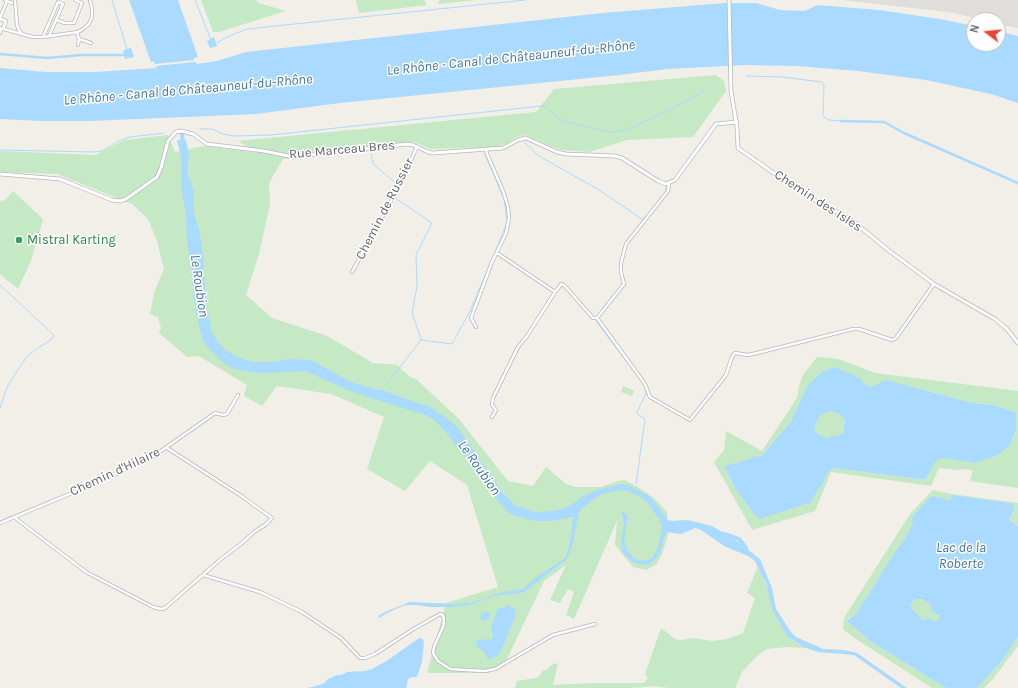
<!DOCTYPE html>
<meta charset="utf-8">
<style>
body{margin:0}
#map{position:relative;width:1018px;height:688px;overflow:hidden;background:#f1efe8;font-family:Karla,sans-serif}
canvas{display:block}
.north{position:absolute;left:966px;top:12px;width:40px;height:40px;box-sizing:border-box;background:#fff;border:1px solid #bfc1c3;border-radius:50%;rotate:286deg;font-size:11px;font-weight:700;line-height:16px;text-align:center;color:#5f6368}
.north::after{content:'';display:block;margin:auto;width:14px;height:18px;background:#ea4335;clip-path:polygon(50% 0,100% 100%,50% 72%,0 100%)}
</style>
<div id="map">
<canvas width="1018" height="688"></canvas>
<div class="north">N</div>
</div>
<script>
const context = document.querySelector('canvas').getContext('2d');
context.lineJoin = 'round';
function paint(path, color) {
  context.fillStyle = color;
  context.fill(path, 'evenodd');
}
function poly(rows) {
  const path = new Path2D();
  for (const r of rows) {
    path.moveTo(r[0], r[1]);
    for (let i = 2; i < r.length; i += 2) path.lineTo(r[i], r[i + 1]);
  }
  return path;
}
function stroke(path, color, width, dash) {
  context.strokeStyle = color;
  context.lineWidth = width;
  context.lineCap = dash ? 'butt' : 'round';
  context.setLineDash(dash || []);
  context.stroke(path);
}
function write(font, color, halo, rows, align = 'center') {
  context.font = font + ' Karla,sans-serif';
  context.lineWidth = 3;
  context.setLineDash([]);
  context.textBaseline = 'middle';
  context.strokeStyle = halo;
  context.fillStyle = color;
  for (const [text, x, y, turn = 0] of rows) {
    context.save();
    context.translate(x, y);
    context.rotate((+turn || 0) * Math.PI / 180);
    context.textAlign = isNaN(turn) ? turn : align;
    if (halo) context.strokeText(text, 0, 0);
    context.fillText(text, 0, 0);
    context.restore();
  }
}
const industrial = poly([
 [841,0,1018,0,1018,28,998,24,998,20,983,20,954,13,930,10]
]);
const green = poly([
 [201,0,256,0,259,3,286,11,219,32,213,32],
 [356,0,424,0,427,5,359,13],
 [440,0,478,0,438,4],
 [716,75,724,81,726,91,693,137,627,140,589,152,562,150,548,145,526,135,517,137,505,144,495,147,431,149,414,142,338,150,283,159,269,183,270,204,259,254,246,295,272,318,327,336,373,363,397,365,410,377,416,379,459,419,508,481,533,486,546,467,566,484,575,487,602,487,617,481,625,480,641,489,654,498,667,512,668,535,662,554,656,565,646,570,633,567,615,545,617,521,574,619,566,615,574,592,568,589,560,603,550,600,566,565,544,581,506,661,489,673,427,673,446,603,498,587,467,485,430,461,405,491,367,469,384,417,331,394,277,386,262,406,244,396,247,385,199,356,187,357,159,333,161,328,158,317,150,314,154,293,164,269,157,241,148,219,132,204,57,174,0,172,0,151,95,155,124,140,168,135,175,152,203,146,258,153,238,141,536,112,554,89],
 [13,191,43,219,31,261,18,289,0,274,0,201,5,200],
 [817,357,838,359,875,373,1018,391,1018,488,970,481,973,470,960,469,959,470,939,468,931,486,831,472,815,511,752,530,714,462,724,450,726,431,762,451,797,398,799,386,803,375],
 [864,384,872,388,971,403,994,405,1016,412,1016,432,1010,444,975,463,943,458,935,461,925,480,833,468,826,474,824,482,819,488,810,504,802,505,736,490,724,466,743,461,755,456,761,456,790,423,808,385],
 [623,386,634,391,632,396,621,392],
 [831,411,839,414,845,420,843,433,836,436,830,436,828,439,817,433,814,430,818,419,822,414],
 [933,490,951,494,1018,503,1018,526,1009,520,1013,512,1014,504,950,500,933,496,930,497,911,518,914,522,909,532,883,570,874,586,855,615,849,618,847,621,870,641,946,688,932,688,853,637,843,629,844,618,910,514],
 [758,566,763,575,770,597,786,634,792,640,806,648,787,647,767,649,759,654,742,672,735,688,669,688,655,686,632,688,515,688,517,681,536,678,540,676,542,671,547,670,551,665,558,663,553,685,593,683,644,683,648,678,645,674,661,628,675,639,681,640,692,638,712,641,727,639,743,633,755,598,747,593],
 [915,599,922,599,928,603,932,607,932,612,939,615,939,618,938,621,928,620,923,620,911,609,910,605],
 [1018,637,1018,646,993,679,984,688,977,688,1001,662]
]);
const water = poly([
 [129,0,178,0,198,57,194,58,194,60,155,64,154,61,151,62],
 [725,3,756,3,780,10,805,11,817,5,879,10,940,19,974,26,974,44,998,44,998,31,1018,36,1018,103,991,94,926,80,858,71,798,66,745,65,667,69,619,75,340,103,256,114,90,121,41,121,0,119,0,68,46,72,95,72,157,68,156,66,195,62,197,64,217,61,246,52,603,13],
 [214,37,217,46,210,48,207,41],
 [131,48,134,57,125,59,123,52,124,50],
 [177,140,186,140,188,149,189,156,187,173,194,191,194,213,199,229,203,256,206,306,212,332,219,344,226,350,237,357,253,362,275,362,287,359,311,360,351,382,374,389,382,390,432,408,453,423,460,431,502,492,516,506,535,512,555,511,568,507,585,495,597,490,621,484,628,485,647,495,652,499,668,520,672,521,687,520,712,526,737,541,760,559,772,588,776,609,791,632,796,637,823,649,844,650,857,653,907,688,901,688,854,655,818,652,806,648,788,637,773,612,766,583,755,561,748,556,724,546,701,530,695,528,681,534,666,532,659,555,655,560,647,565,638,564,632,562,624,554,622,550,621,540,624,524,623,517,621,511,622,511,628,516,624,540,628,552,635,559,643,561,649,560,653,557,658,547,662,527,659,519,647,502,637,495,626,490,613,491,600,495,591,501,579,512,572,547,567,559,525,591,521,593,499,595,468,605,452,607,430,607,417,605,405,605,385,614,379,618,378,616,385,612,410,602,454,604,474,602,503,592,523,589,535,578,561,561,566,557,570,543,573,517,552,521,535,521,513,515,509,513,491,493,460,450,445,431,434,420,425,415,355,393,307,372,301,371,259,373,234,369,224,363,212,352,203,341,196,313,187,238,186,216,181,187,181,156],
 [835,367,860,378,864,384,872,387,886,380,971,403,994,405,1016,412,1016,431,1010,444,998,455,975,463,942,458,935,462,925,480,833,468,826,474,824,482,819,488,810,504,802,505,760,519,755,515,736,490,724,466,743,461,755,456,761,456,790,423,808,385,823,371],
 [831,411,839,414,845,420,843,433,836,436,830,436,828,439,817,433,814,430,818,419,822,414],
 [952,495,1014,504,1013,512,1009,520,1018,526,1018,637,1001,662,977,688,946,688,870,641,847,621,849,619,855,615,874,586,883,570,909,532,913,522,911,518,930,497,933,496,950,500],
 [915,599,922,599,928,603,932,607,932,612,939,615,939,618,938,621,934,621,930,619,923,620,912,609,910,605],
 [507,605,516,610,515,616,502,649,498,655,493,658,488,659,482,650,477,646,476,643,477,640,492,639,493,636,491,628,497,610,499,608,502,608],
 [485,612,489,612,490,613,489,618,485,621,480,619,480,616],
 [419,638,421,638,424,641,422,662,417,677,411,677,408,679,406,688,307,688,323,684,328,679,337,675,341,675,347,672,365,671,372,669,388,660]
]);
const stream = poly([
 [112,0,127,49],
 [195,0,211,40],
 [217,43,227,37,247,29,525,0],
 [746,76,782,77,822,82,824,85,823,114,824,117,829,120,841,121],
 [200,129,212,129,223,134,234,136,271,135,541,106,545,107,563,121,609,132,615,132,625,130,672,109,705,90],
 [524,142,539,156,599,190,643,220,627,241],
 [0,150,93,152,102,151,118,141,130,137,164,133],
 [371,153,373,164,398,185],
 [485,154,504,199,507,220],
 [666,185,666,191],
 [400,187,415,155],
 [397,192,395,198,432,223,416,255,417,286,412,313,421,339],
 [643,220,648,214],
 [496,250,506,225],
 [619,266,624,246],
 [0,285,54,335,52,339,35,350,26,358,8,385,0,408],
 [602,309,614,294],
 [596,321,627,362],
 [421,340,452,344,469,313,487,271],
 [628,363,642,381],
 [386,385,421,340],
 [636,484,645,419,637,414,637,412,646,394,646,389]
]);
const canal = poly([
 [0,54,47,58,81,55,125,55],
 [841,121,884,122,904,133,1018,183]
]);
const river = poly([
 [182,134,183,145],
 [723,534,731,536,739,539,745,546,747,552]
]);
const minor = poly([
 [15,0,17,25,19,30,22,34,33,37,43,37,78,32,83,29,89,24,92,17,92,9,90,0],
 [7,1,12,3],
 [0,18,7,1,5,0],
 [0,19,6,21,3,29],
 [56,20,65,23,74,23,82,3,75,0],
 [0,28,22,34],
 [77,32,79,39,78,45],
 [0,33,1,29],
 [43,37,58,2,63,4,49,36],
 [79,39,91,43],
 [497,253,555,292,560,286,561,284,564,285,593,318,597,318,624,284,621,272,621,263,626,244,668,191,669,183],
 [352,272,398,188,417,147],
 [597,318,645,384,650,397,690,420,726,375,732,357,735,353,748,355,757,353,853,329,859,329,892,340,896,338,934,284],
 [476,327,471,318,492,262,506,233,509,218,508,207,503,191,487,154,486,150],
 [492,417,496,410,492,405,493,398,518,347,527,336,555,292],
 [14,517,86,572,153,607,161,609,165,608,221,559,242,543,254,532,265,525,272,518,240,495,167,448],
 [0,523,103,480,151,458,215,413,223,415,227,414,238,395],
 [203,575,260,592,302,612,341,638,360,658,365,658,375,654,412,630,440,614,443,615,444,620,443,627,434,647,433,653,438,661,450,669,466,670,485,671,495,669,553,635,595,624]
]);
const tertiary = poly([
 [729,0,731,91,737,127,738,148,802,193,853,221,888,250,934,284,995,319,1007,329,1018,343],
 [0,174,60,179,112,200,120,201,126,199,157,177,161,168,168,141,176,132,181,131,193,134,207,144,264,151,293,157,407,144,413,145,428,152,433,153,503,148,518,140,526,138,557,152,566,154,615,156,622,158,658,181,666,184,675,180,716,124,737,122]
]);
const markers = [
 [19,240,4,"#2e9e5b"]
];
const streetNames = [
 ["Rue Marceau Bres",342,150,-5],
 ["Chemin des Isles",818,201,33],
 ["Chemin de Russier",385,209,-63],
 ["Chemin d'Hilaire",115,472,-25]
];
const leisureNames = [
 ["Mistral Karting",27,240]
];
const waterNames = [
 ["Le Rhône - Canal de Châteauneuf-du-Rhône",511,58,-6],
 ["Le Rhône - Canal de Châteauneuf-du-Rhône",188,90,-5],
 ["Le Roubion",199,286,82],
 ["Le Roubion",479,468,55],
 ["Lac de la",961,548],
 ["Roberte",961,564]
];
paint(industrial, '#e0deda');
paint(green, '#c5e8c5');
paint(water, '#aadaff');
stroke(stream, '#aadaff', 1);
stroke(canal, '#aadaff', 2.5);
stroke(river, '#aadaff', 4);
stroke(minor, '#b5b8bc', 4);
stroke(tertiary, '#b5b8bc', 4.5);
stroke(minor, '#fff', 2.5);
stroke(tertiary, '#fff', 3);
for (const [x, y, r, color] of markers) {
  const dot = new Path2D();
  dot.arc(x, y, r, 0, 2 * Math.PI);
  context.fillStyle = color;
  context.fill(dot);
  stroke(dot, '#fff', 1.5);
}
write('13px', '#5f6368', '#fff', streetNames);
write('13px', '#27864d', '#fff', leisureNames, 'left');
write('italic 14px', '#4174aa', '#fff', waterNames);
</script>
